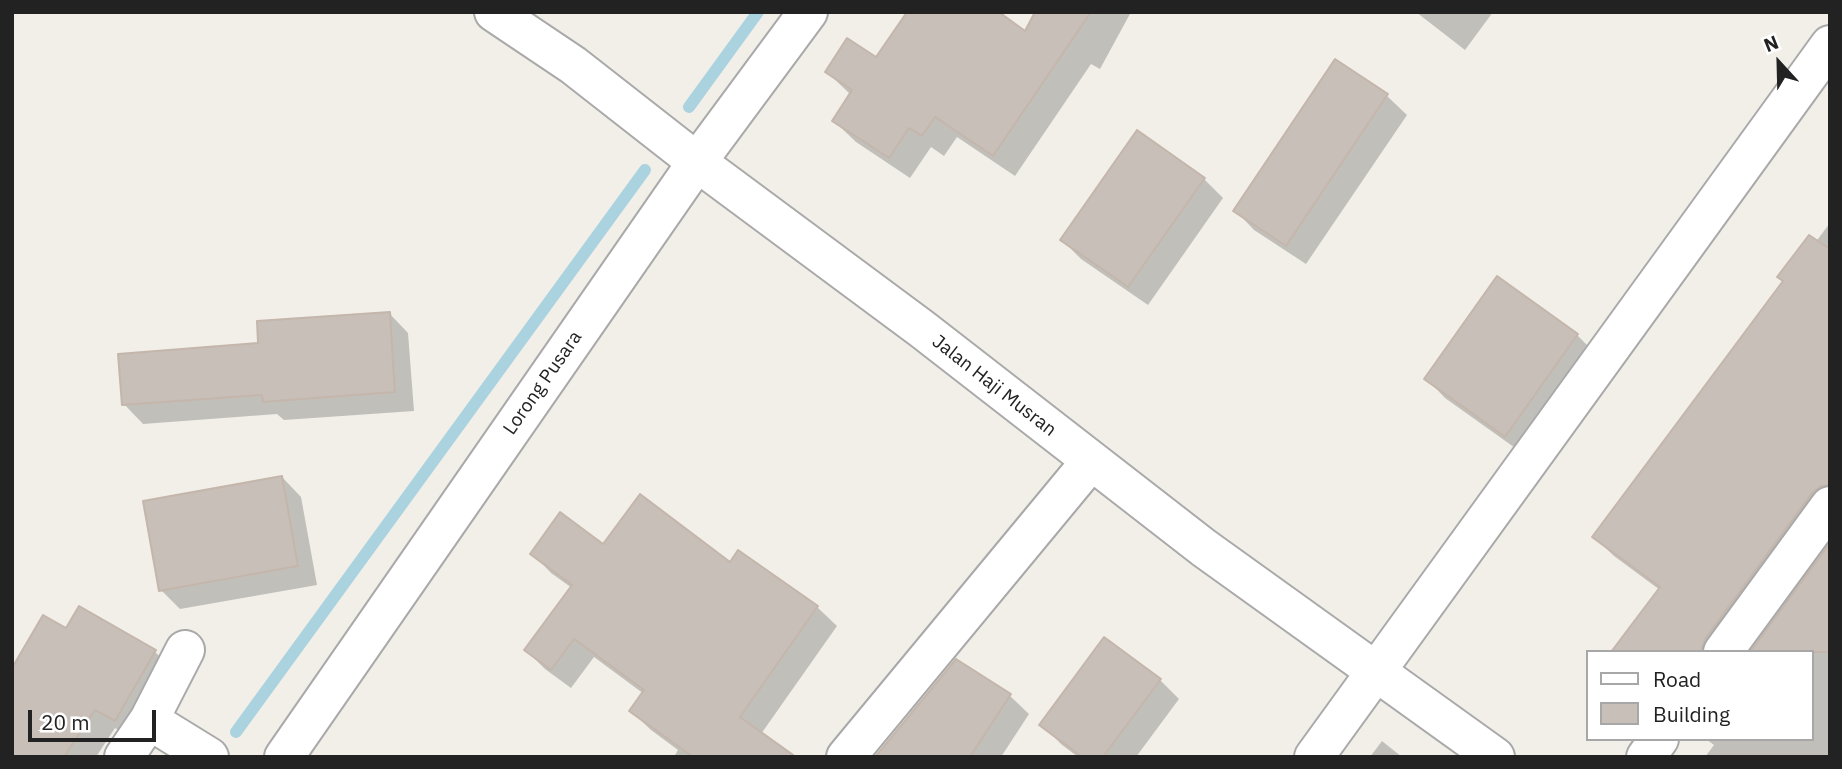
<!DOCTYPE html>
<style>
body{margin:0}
#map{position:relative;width:1842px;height:769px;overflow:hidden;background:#f2efe9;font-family:"IBM Plex Sans",sans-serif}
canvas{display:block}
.frame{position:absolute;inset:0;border:14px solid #222;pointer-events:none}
.legend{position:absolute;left:1586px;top:650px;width:228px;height:91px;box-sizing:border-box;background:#fff;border:2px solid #a7a7a7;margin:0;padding:9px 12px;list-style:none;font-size:21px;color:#222}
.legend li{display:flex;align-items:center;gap:14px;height:35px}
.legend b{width:35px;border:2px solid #a7a7a7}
.north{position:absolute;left:1744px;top:28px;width:70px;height:70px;-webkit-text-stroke:5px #fff;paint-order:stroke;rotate:338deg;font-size:19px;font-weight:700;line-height:28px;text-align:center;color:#222}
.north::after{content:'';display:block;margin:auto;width:24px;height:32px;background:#222;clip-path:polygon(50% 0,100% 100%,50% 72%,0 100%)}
.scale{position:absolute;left:28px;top:710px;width:128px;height:32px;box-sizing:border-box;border:4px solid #222;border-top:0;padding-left:9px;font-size:21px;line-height:24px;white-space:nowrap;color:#222;-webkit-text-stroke:5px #fff;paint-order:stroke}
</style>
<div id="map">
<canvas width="1842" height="769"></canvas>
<div class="frame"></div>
<ul class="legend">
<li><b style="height:9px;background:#fff"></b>Road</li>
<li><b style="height:19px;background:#c7bfb8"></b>Building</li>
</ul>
<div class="north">N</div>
<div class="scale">20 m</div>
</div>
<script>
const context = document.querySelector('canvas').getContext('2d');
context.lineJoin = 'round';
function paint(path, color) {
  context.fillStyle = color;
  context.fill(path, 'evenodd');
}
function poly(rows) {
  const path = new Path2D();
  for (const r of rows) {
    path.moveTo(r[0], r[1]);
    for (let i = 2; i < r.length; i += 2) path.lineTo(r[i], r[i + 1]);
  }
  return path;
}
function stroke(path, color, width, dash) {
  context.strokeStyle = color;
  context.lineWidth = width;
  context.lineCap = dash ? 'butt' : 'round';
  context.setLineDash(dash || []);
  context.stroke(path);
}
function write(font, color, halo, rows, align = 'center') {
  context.font = font + ' "IBM Plex Sans",sans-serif';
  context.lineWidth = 6;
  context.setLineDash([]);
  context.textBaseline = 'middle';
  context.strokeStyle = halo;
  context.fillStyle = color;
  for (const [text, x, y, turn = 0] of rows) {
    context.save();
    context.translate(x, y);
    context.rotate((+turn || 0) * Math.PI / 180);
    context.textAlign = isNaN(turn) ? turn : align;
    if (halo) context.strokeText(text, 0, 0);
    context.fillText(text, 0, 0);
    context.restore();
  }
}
const shadow = poly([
 [1037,12,1131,12,1100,69,1091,64,1015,176,957,137,944,156,931,147,910,178,856,142,834,121,851,95,827,72,876,59,1026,33],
 [1416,12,1493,12,1465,50],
 [1335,61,1387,96,1407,115,1306,264,1254,230,1235,210],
 [1204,179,1223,198,1148,305,1081,259,1062,240],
 [1830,223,1830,515,1729,652,1614,652,1660,590,1614,556,1594,537],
 [389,313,408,333,414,411,284,420,277,414,143,424,124,404,260,345],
 [1577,335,1596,354,1525,455,1445,398,1426,378],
 [282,477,301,497,317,585,180,609,161,590],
 [603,546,730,565,817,607,837,626,761,734,787,757,674,757,678,750,651,730,631,711,644,694,594,657,571,688,545,669,526,650,572,588,551,573,532,553],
 [1830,546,1830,757,1705,757,1714,745,1706,739,1812,739,1812,652],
 [79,608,155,652,175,671,134,739,115,728,96,757,12,757,67,630],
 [1160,680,1179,699,1136,757,1078,757,1061,744,1042,725],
 [1009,695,1029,714,1001,757,876,757],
 [1382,741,1402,757,1370,757]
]);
const stream = poly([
 [689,107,758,12],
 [236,732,645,170]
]);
const building = poly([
 [907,12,999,12,1025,31,1035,12,1091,12,993,156,935,117,922,136,909,128,889,158,832,121,852,90,825,72,847,38,876,57,907,12],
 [1335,59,1388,94,1286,246,1233,211,1335,59],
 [1137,130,1205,178,1128,287,1060,240,1137,130],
 [1809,235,1830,249,1830,485,1821,486,1812,493,1705,639,1701,652,1611,652,1660,587,1592,537,1783,281,1777,277,1809,235],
 [1497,276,1578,334,1505,437,1424,379,1497,276],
 [390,312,395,392,263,402,262,395,122,405,118,354,258,343,257,321,390,312],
 [282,476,298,566,159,591,143,501,282,476],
 [640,494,730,562,738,550,818,606,740,717,796,757,693,757,629,711,644,690,574,639,551,670,524,650,572,585,530,554,560,512,603,544,640,494],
 [1830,543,1830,652,1750,652,1830,543],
 [79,606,156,650,115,721,95,710,64,757,12,757,12,668,43,615,66,628,79,606],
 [1104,637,1161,679,1103,757,1082,757,1039,725,1104,637],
 [956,659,1011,694,970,757,875,757,956,659]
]);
const minor = poly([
 [494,12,573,65,697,162,922,329,1204,548,1495,757],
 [1723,652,1830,506],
 [149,720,185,650],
 [124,757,149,720,209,757],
 [284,757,697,162,808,12],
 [846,757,1091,461],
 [1314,757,1830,45],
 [1646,757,1659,739]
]);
const streetNames = [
 ["Lorong Pusara",543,383,-55],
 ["Jalan Haji Musran",994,386,38]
];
paint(shadow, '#0003');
stroke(stream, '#aad3df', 12);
paint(building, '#c7bfb8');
stroke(building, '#c4b6ab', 2);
stroke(minor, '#a9a9a9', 42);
stroke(minor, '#fff', 38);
write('19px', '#222', '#fff', streetNames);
</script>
